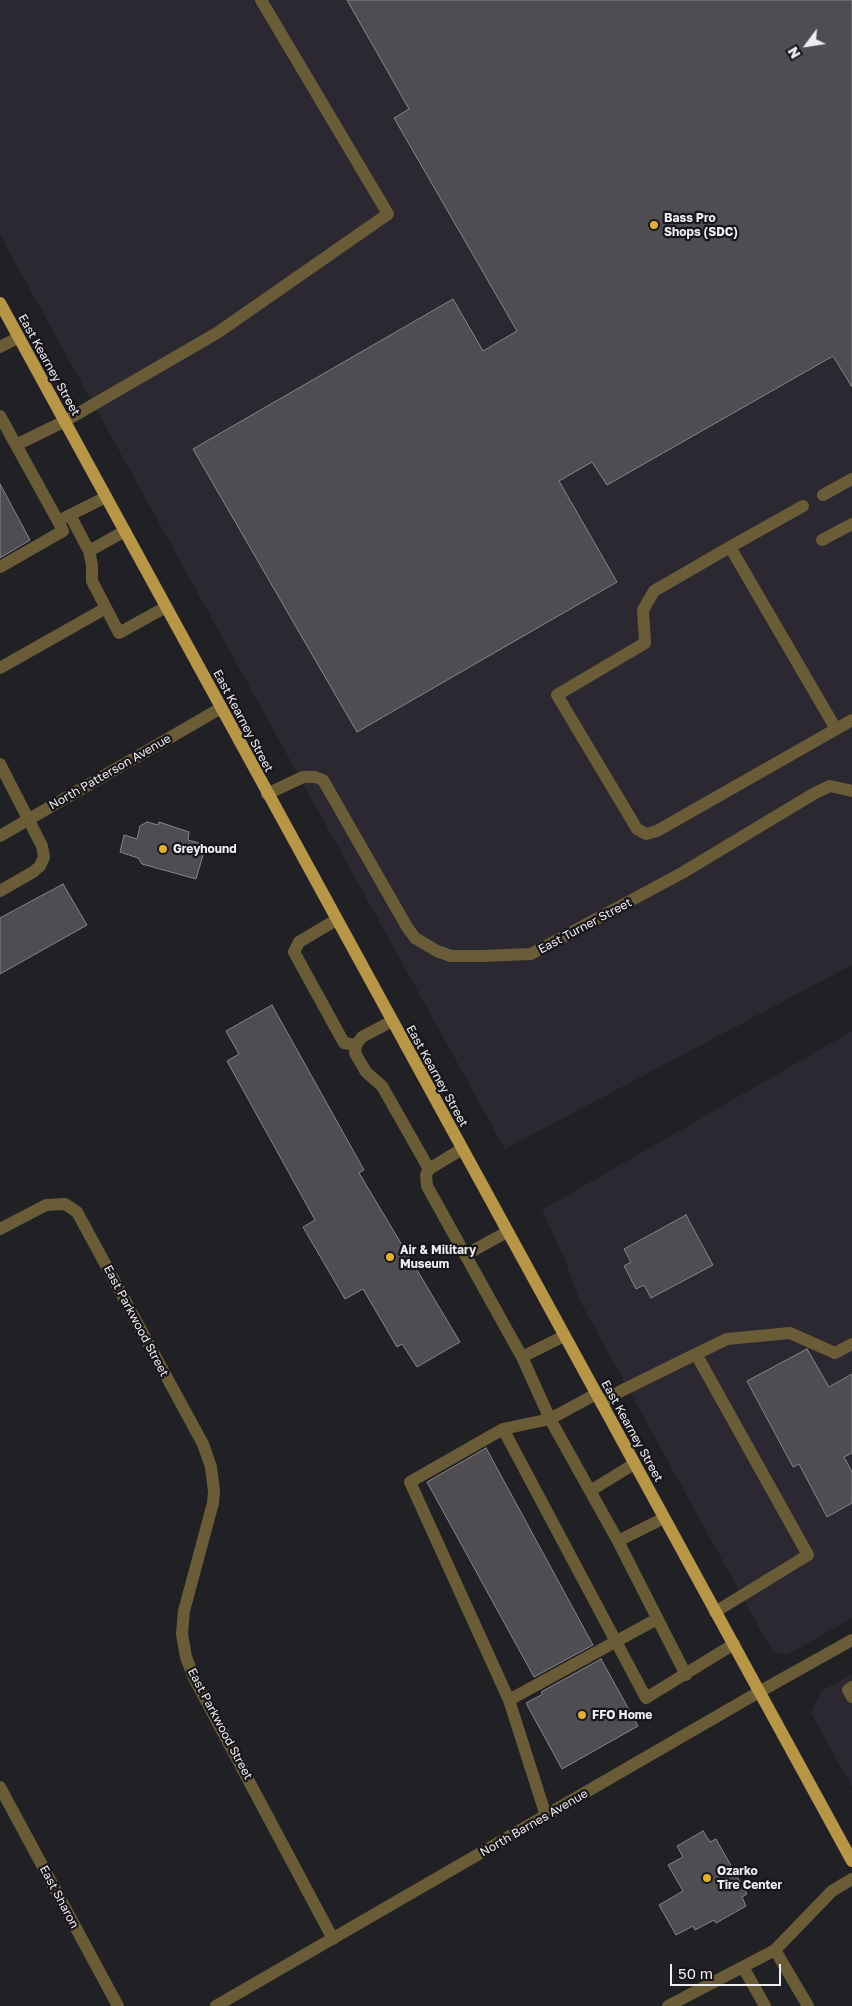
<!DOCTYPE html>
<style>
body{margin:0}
#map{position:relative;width:852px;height:2006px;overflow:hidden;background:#212024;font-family:"Golos Text",sans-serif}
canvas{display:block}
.north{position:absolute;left:782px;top:20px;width:50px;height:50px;-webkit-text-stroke:4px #18161a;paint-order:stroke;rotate:239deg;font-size:14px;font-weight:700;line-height:20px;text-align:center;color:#eeedf0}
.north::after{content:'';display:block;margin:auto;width:18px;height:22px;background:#eeedf0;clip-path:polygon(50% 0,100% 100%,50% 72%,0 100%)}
.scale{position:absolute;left:670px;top:1964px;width:111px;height:22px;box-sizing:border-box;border:2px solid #eeedf0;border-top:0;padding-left:6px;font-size:15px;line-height:18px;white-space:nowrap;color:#eeedf0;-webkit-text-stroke:4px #18161a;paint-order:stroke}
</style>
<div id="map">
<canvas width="852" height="2006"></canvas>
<div class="north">N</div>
<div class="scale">50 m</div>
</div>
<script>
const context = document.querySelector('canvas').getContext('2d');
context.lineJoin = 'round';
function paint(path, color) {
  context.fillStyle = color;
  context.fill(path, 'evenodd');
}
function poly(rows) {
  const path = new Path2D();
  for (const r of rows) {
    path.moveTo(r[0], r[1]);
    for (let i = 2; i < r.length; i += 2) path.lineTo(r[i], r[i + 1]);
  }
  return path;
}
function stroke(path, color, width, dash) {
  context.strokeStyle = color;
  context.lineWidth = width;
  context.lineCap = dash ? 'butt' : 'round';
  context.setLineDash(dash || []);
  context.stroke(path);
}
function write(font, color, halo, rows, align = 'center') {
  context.font = font + ' "Golos Text",sans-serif';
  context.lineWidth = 4.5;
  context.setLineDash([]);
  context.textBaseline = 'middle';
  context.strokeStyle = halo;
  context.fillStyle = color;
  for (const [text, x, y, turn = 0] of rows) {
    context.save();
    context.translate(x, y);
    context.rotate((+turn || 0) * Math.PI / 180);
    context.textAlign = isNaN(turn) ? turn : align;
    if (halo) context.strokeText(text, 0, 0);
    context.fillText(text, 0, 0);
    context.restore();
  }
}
const built = poly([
 [0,0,852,0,852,965,505,1149,0,235],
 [852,1031,852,1618,787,1655,772,1651,579,1299,564,1257,542,1210],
 [852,1674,852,1787,811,1713,820,1692]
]);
const building = poly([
 [347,0,852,0,852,387,833,356,607,485,592,462,559,481,617,582,357,732,193,449,453,299,483,351,517,331,394,118,409,109,347,0],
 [0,484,30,540,0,558,0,484],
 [147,822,158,825,159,822,189,832,188,840,206,845,196,879,142,864,138,858,120,852,124,835,137,839,140,826,147,822],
 [63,884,87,925,0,974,0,918,63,884],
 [272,1005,364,1170,359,1173,460,1342,417,1367,402,1344,397,1347,363,1289,345,1299,303,1227,315,1220,227,1061,239,1054,226,1031,272,1005],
 [686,1215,713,1265,651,1298,644,1285,636,1289,624,1266,631,1262,624,1249,686,1215],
 [807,1349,829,1387,852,1374,852,1453,844,1457,852,1472,852,1503,827,1517,799,1464,793,1467,747,1381,807,1349],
 [486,1448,593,1645,534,1677,427,1482,486,1448],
 [601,1659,638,1726,562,1769,526,1703,543,1694,541,1692,601,1659],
 [703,1831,710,1842,716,1839,747,1894,742,1897,746,1906,716,1923,714,1920,695,1930,693,1926,676,1935,659,1905,683,1891,668,1865,683,1857,677,1846,703,1831]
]);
const minor = poly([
 [0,347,19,337],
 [0,416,58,521,106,497],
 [16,445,65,421,217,333,388,214,261,0],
 [823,495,852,479],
 [70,515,89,551,92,565,92,581,119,633,166,607],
 [822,540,852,524],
 [730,547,803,506],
 [89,551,125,531],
 [0,567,63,531,58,521],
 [0,668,106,608],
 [836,729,730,547,654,591,643,610,645,643,557,695,637,829,646,834,657,831,852,720],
 [0,764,42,846,44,857,40,866,33,872,0,891],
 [267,794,303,777,315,777,323,780,407,927,415,938,437,951,451,956,482,956,531,954,682,873,815,793,830,786,852,791],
 [0,836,221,708],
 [336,920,299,942,294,952,344,1043,356,1045],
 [392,1021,362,1037,356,1045,355,1053,366,1072,382,1086,429,1169],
 [462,1149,429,1169,426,1175,427,1186,522,1357,550,1419,618,1541,686,1675],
 [0,1229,46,1205,65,1204,77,1212,203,1444,211,1467,214,1491,213,1503,184,1611,182,1634,186,1657,194,1678,333,1939],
 [465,1255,507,1232],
 [696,1354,727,1339,790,1333,835,1353,852,1344],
 [522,1357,564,1336],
 [596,1394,550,1419,503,1429,646,1698,734,1644],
 [601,1403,621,1391,696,1354,808,1555,715,1612],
 [503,1429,410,1482,509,1700],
 [590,1491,634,1464],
 [618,1541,664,1518],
 [852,1687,848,1690,852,1697],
 [0,1787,118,2006],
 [546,1816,509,1700,657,1619],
 [743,1967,765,2006],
 [216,2006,759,1692,852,1640],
 [668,2006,775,1950],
 [808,2006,775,1950,832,1891,852,1879]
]);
const major = poly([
 [0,303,852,1861]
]);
const markers = [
 [654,225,5,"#deb133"],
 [163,849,5,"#deb133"],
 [390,1257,5,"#deb133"],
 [582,1715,5,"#deb133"],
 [707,1878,5,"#deb133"]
];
const poiNames = [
 ["Bass Pro",664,218],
 ["Shops (SDC)",664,232],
 ["Greyhound",173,849],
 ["Air & Military",400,1250],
 ["Museum",400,1264],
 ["FFO Home",592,1715],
 ["Ozarko",717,1871],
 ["Tire Center",717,1885]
];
const streetNames = [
 ["East Kearney Street",49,365,61],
 ["East Kearney Street",243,721,62],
 ["North Patterson Avenue",110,772,-30],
 ["East Turner Street",585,926,-28],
 ["East Kearney Street",437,1076,61],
 ["East Parkwood Street",136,1321,62],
 ["East Kearney Street",632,1431,61],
 ["East Parkwood Street",220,1724,62],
 ["North Barnes Avenue",534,1823,-30],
 ["East Sharon",59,1897,62]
];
paint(built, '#2b2832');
paint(building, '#4f4d52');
stroke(building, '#87858a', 1);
stroke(minor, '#6b5c38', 12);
stroke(major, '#b79747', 12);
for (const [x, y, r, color] of markers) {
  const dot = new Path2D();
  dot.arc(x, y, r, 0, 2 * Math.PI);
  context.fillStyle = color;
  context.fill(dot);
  stroke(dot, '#18161a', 2);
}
write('bold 12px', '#eeedf0', '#18161a', poiNames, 'left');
write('12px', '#eeedf0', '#18161a', streetNames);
</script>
